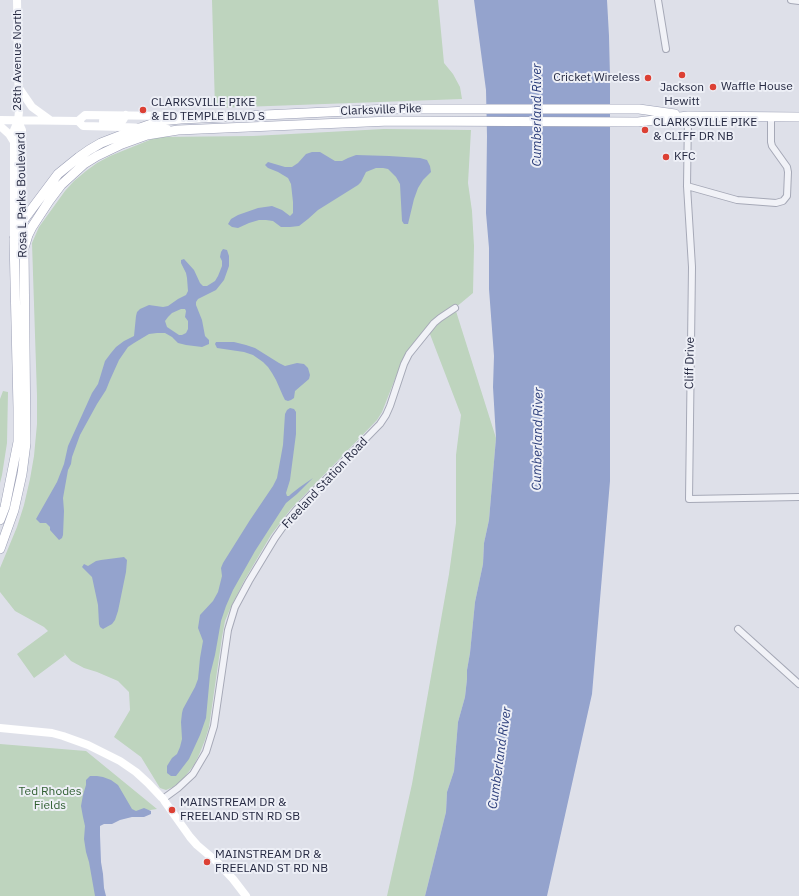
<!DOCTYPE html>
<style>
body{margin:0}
canvas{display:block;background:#dee0e9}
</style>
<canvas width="799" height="896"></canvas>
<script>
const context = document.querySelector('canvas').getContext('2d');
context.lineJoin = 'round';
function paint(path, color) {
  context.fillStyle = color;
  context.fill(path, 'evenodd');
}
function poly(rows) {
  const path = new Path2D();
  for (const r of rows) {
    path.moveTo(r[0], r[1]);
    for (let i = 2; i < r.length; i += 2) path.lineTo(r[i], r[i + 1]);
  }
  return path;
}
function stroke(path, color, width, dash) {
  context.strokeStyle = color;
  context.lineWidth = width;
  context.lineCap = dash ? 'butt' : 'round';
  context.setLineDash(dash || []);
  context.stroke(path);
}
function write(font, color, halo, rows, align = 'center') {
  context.font = font + ' "IBM Plex Sans",sans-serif';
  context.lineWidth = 4;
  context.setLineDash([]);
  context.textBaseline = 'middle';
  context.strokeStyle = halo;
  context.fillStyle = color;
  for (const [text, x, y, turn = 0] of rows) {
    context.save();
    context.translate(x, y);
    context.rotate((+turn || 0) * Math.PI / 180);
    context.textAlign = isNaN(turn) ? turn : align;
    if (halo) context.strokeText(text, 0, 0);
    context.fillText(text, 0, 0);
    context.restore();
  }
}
const green = poly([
 [212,0,438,0,444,63,453,74,460,87,462,99,215,108],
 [384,129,471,130,468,183,472,211,474,246,473,293,455,308,496,438,489,520,484,543,483,564,475,602,470,653,467,670,467,679,465,697,458,722,454,771,447,792,446,812,425,896,387,896,412,784,449,574,456,523,456,455,461,415,428,329,404,356,382,412,377,420,290,510,271,535,244,581,230,609,225,621,222,637,209,727,205,740,199,755,194,765,183,779,173,787,166,790,160,788,141,757,114,737,130,710,129,692,118,681,97,672,84,668,71,661,63,652,65,655,34,678,17,654,48,631,44,627,15,611,0,592,0,568,17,527,24,505,30,479,34,456,37,424,37,396,32,243,39,227,65,191,74,181,86,171,97,163,110,156,152,139,160,137,253,136],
 [3,391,8,392,7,443,2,475,0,483,0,399],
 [0,744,86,751,157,809,97,818,99,896,0,896]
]);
const water = poly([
 [474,0,607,0,609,36,610,77,610,481,592,694,547,896,425,896,446,812,447,792,454,771,458,722,465,697,467,679,467,670,470,653,475,602,483,564,484,543,489,520,496,438,493,387,494,356,489,289,489,248,486,213,487,136,486,90],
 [312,152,320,152,335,161,342,161,348,158,356,155,389,156,420,158,427,160,430,166,431,172,423,180,418,188,414,199,408,224,404,224,402,221,400,184,396,177,388,169,383,168,376,168,366,172,361,182,358,185,318,210,308,219,299,226,290,227,281,227,273,221,266,220,259,220,249,223,238,228,232,227,228,224,231,219,238,215,258,208,272,206,282,210,290,216,293,213,293,202,291,184,288,178,278,172,268,168,265,165,268,162,285,167,292,167,298,163,306,154],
 [223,249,227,250,229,256,229,266,224,280,216,290,198,299,196,302,196,305,202,320,205,336,209,340,209,344,202,347,186,345,178,343,172,337,165,333,157,333,149,334,134,343,128,347,119,360,110,380,106,390,97,404,80,435,72,457,71,464,68,470,63,498,64,511,63,535,62,538,59,540,50,530,50,527,46,523,40,523,36,519,57,482,64,464,68,446,92,393,98,384,105,361,111,353,116,347,124,341,134,336,136,316,137,312,140,309,149,305,163,307,168,306,178,299,186,295,188,291,187,278,186,273,181,263,181,260,184,259,194,270,200,283,203,286,207,286,215,281,218,276,222,266,222,261,220,257,221,252],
 [181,309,185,309,186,311,185,317,188,321,188,329,186,333,182,335,179,335,167,327,165,321,168,317,172,313],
 [216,342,234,342,246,345,255,348,279,363,285,366,297,363,304,364,308,368,310,375,309,379,295,391,294,398,291,400,288,401,285,400,283,396,276,380,272,373,268,367,263,362,253,355,244,352,217,348,215,344],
 [290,408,294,409,296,412,296,434,290,480,286,493,287,496,289,496,291,494,300,487,313,478,297,494,286,503,255,551,233,590,226,606,221,621,215,655,210,675,206,718,200,735,189,759,176,776,171,776,167,773,167,766,172,758,177,754,180,747,182,739,181,722,182,713,183,709,195,687,198,679,200,658,203,641,198,628,200,615,213,601,218,592,222,576,221,568,223,563,250,520,273,486,277,478,283,445,285,414,287,410],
 [124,557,127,560,126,572,118,611,115,620,112,624,103,629,100,627,99,624,98,605,92,577,82,567,84,564,88,566,96,561,101,560],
 [90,776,97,776,103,777,111,780,118,785,132,809,136,811,144,808,151,811,151,814,144,817,132,817,120,820,112,824,104,824,100,826,100,835,101,862,103,874,104,888,106,896,95,896,89,862,86,852,84,839,85,826,83,817,81,806,83,795,86,785,86,780]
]);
const street = poly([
 [658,0,666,49],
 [791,0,799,1],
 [688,116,687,186,692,267,689,499,799,497],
 [687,186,737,200,776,203,783,201,787,196,788,172,787,167,772,146,771,142,771,116],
 [738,629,799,684],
 [163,799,178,788,193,774,206,752,214,726,228,630,235,607,249,581,275,538,287,521,297,509,380,424,386,415,390,406,404,364,409,354,434,323,440,318,455,308]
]);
const secondary = poly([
 [19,88,32,107,50,120],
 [0,120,78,121,83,126,123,127,167,129],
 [18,121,22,130,22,187,24,245],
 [78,121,85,115,177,116,180,118],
 [103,121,119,121,123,120,126,115],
 [0,126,9,134,14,142],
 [14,236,14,130,18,121,19,111,17,0],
 [0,728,31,731,52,733,63,736,88,745,120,761,136,772,148,783,163,799,190,837,197,845,217,862,233,879,246,896]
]);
const primary = poly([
 [0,520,5,507,18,442,18,408,14,239,19,226,58,174,79,157,89,150,101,143,140,128,160,121,181,119,390,109,639,109,675,114],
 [0,549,14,510,22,474,26,443,24,248,28,235,32,227,49,201,61,185,84,164,97,156,122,144,147,135,178,130,390,121,638,122,688,116,799,117]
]);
const markers = [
 [682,75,4,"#dc4034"],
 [648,78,4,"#dc4034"],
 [713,87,4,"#dc4034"],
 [143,110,4,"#dc4034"],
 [645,130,4,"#dc4034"],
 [666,157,4,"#dc4034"],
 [172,810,4,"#dc4034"],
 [207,862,4,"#dc4034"]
];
const streetNames = [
 ["28th Avenue North",18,60,-90],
 ["Clarksville Pike",381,110,-2],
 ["Rosa L Parks Boulevard",22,195,-91],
 ["Cliff Drive",690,363,-89],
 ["Freeland Station Road",325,483,-47]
];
const poiNames = [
 ["Cricket Wireless",640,78,"right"],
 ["Waffle House",721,87],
 ["Jackson",682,88,"center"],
 ["Hewitt",682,102,"center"],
 ["CLARKSVILLE PIKE",151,103],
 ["& ED TEMPLE BLVD S",151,117],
 ["CLARKSVILLE PIKE",653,123],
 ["& CLIFF DR NB",653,137],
 ["KFC",674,157],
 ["MAINSTREAM DR &",180,803],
 ["FREELAND STN RD SB",180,817],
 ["MAINSTREAM DR &",215,855],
 ["FREELAND ST RD NB",215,869]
];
const parkNames = [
 ["Ted Rhodes",50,792],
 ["Fields",50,806]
];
const waterNames = [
 ["Cumberland River",537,115,-90],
 ["Cumberland River",538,439,-89],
 ["Cumberland River",500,758,-82]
];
paint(green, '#bed4be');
paint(water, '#94a3cd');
stroke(street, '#a6a9b7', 8);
stroke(primary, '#9ca0b6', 10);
stroke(street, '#f1f2f7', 6);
stroke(secondary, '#fff', 8);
stroke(primary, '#fff', 9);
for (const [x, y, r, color] of markers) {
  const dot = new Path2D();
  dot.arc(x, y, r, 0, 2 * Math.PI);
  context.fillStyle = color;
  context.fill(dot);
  stroke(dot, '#edeff6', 1.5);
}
write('12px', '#252941', '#edeff6', streetNames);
write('12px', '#252941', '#edeff6', poiNames, 'left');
write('12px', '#315f32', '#edeff6', parkNames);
write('italic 13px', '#2b3d7a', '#edeff6', waterNames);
</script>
